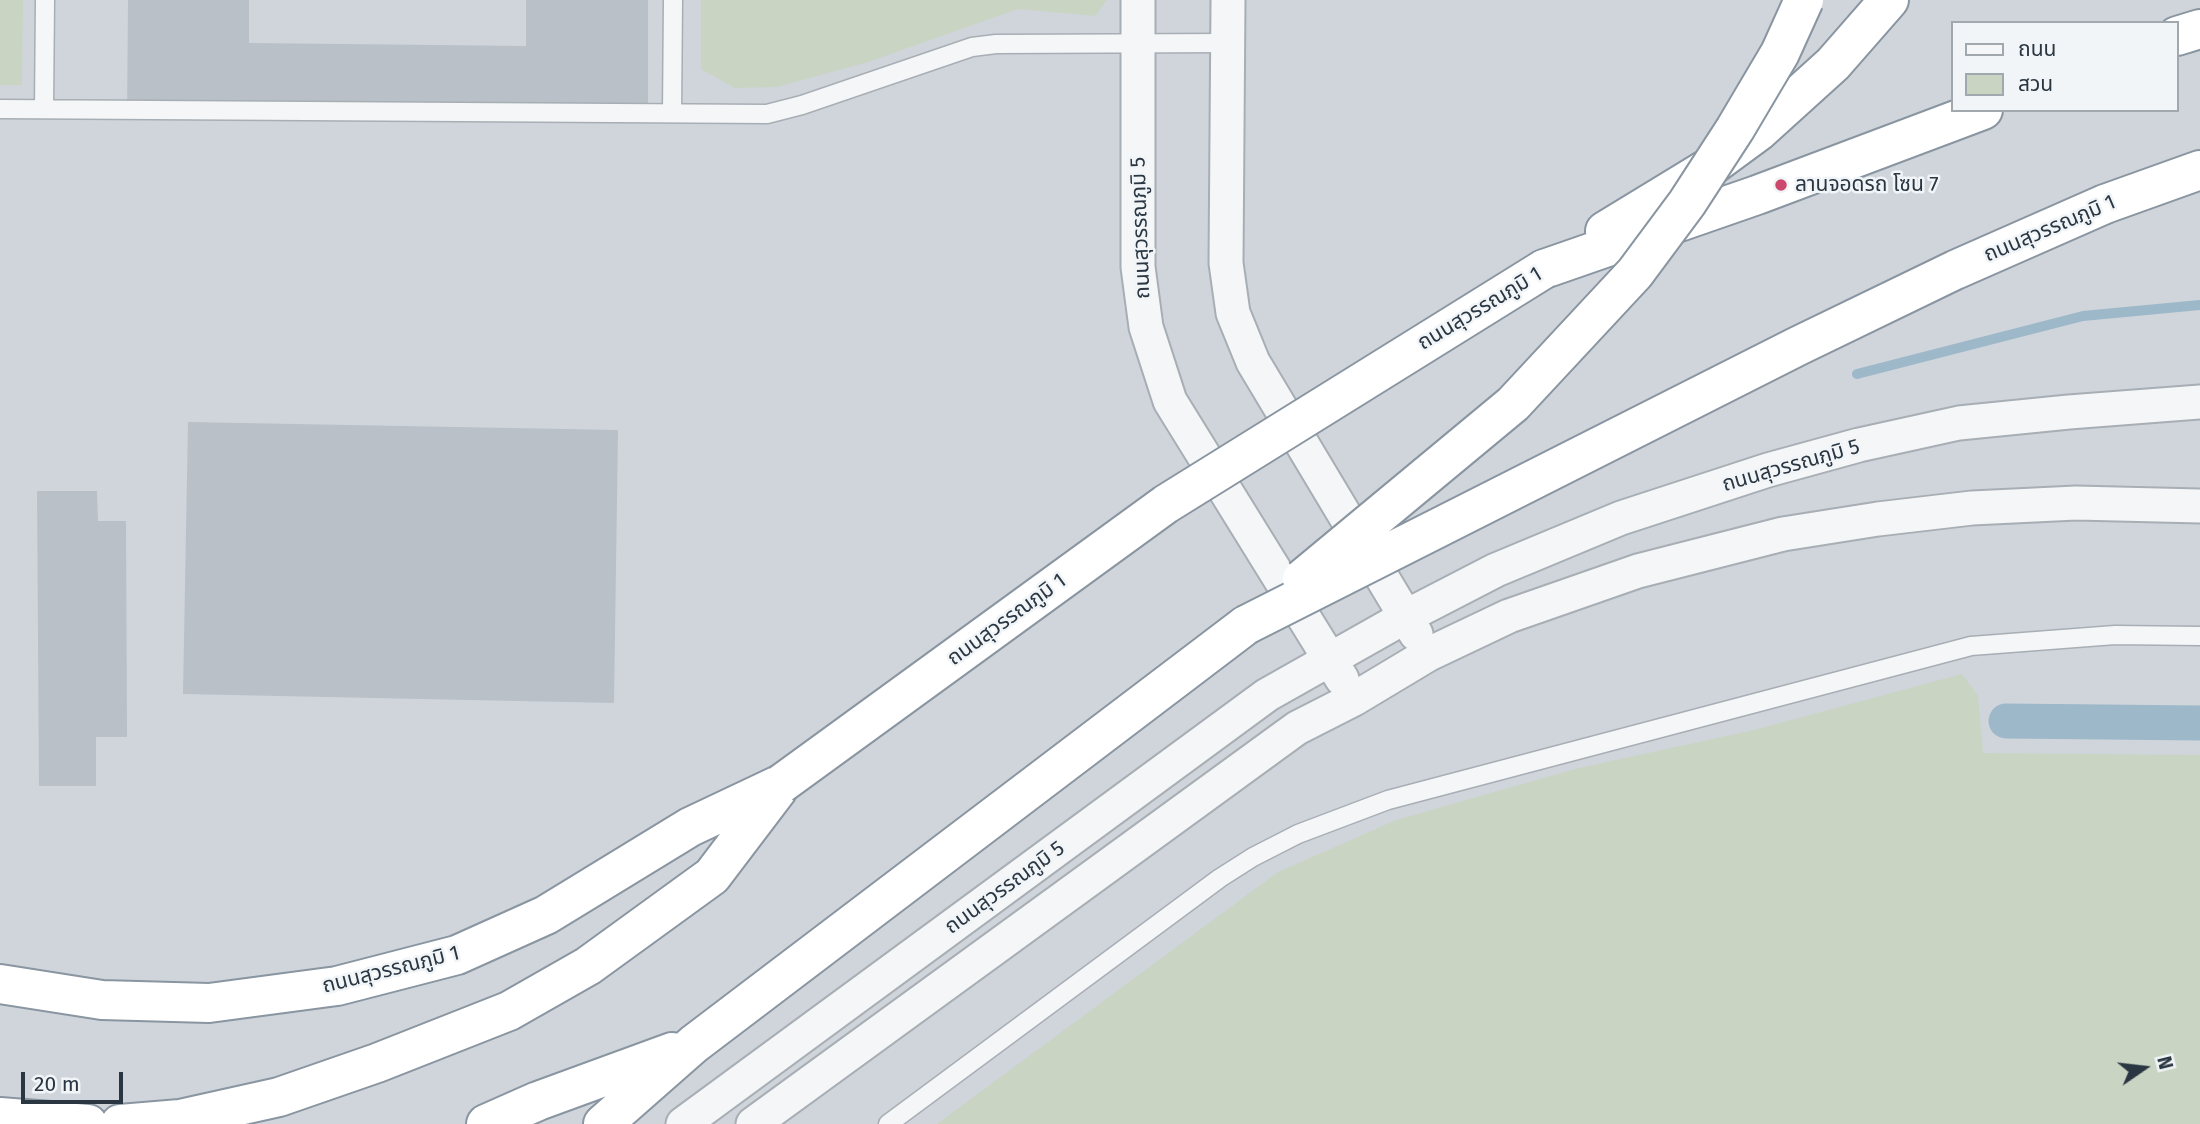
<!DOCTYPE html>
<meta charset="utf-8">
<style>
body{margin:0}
#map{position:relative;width:2200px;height:1124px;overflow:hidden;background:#e2e6ea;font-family:"Fira Sans","Noto Sans Thai",sans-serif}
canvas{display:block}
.legend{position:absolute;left:1951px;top:21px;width:228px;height:91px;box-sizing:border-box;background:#f1f5f7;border:2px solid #a1a9af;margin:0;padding:9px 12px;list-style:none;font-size:21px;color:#2a3642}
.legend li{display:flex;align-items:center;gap:14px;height:35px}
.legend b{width:35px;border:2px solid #a1a9af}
.north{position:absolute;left:2109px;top:1033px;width:70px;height:70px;-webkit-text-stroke:5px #f1f5f7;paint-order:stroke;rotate:76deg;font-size:19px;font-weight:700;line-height:28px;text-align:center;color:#2a3642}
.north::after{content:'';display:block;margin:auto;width:24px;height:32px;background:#2a3642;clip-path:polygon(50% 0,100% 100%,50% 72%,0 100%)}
.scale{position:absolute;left:21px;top:1072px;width:102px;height:32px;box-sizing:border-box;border:4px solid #2a3642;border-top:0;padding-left:9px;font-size:21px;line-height:24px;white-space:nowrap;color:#2a3642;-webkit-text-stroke:5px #f1f5f7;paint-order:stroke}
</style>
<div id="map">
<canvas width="2200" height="1124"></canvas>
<ul class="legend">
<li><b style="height:9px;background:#f4f6f8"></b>ถนน</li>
<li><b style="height:19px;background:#c9d4c3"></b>สวน</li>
</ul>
<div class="north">N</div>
<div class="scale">20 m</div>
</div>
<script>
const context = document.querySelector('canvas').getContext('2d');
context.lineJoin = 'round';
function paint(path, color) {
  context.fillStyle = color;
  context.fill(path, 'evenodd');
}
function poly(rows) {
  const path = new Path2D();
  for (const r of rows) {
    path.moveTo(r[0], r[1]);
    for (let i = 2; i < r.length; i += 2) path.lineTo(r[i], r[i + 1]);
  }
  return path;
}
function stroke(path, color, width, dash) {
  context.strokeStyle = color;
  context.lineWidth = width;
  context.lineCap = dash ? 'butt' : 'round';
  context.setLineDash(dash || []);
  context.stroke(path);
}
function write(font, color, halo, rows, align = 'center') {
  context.font = font + ' "Fira Sans","Noto Sans Thai",sans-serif';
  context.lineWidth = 5;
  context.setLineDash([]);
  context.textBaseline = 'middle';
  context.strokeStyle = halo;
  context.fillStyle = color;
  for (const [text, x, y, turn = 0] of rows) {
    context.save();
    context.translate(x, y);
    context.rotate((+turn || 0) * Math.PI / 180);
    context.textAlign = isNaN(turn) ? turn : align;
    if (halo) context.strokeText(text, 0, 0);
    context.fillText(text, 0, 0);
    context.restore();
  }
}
const built = poly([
 [0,0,2200,0,2200,1124,0,1124],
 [1953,23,2177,23,2177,110,1953,110]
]);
const green = poly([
 [0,0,23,0,22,85,0,85],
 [701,0,1107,0,1095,16,1018,9,868,62,777,87,735,88,701,69],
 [1962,674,1978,696,1983,753,2200,755,2200,1124,937,1124,1278,872,1396,820,1579,768,1754,730]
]);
const stream = poly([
 [1857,374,2083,316,2200,305]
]);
const canal = poly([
 [2006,721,2200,723]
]);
const building = poly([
 [128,0,249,0,249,43,526,46,526,0,648,0,648,121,127,119],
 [188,422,618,430,614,703,183,694],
 [37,491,97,491,98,521,126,521,127,737,96,737,96,786,39,786]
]);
const lane = poly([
 [0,109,767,114,802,105,972,47,996,44,1228,43],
 [44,109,45,0],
 [672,113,673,0],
 [888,1124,1220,878,1253,857,1298,834,1388,800,1971,646,2115,635,2200,636]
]);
const street = poly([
 [1138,0,1138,267,1146,327,1170,401,1342,679],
 [1228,0,1226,263,1233,313,1253,362,1416,634],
 [683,1124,1267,695,1405,617,1496,570,1621,518,1768,470,1859,445,1959,423,2069,412,2200,402],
 [753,1124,1297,728,1354,699,1429,654,1509,616,1638,571,1783,534,1878,519,1972,508,2076,503,2200,506]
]);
const highway = poly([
 [2177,36,2200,29],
 [2105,204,2200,170],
 [1605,231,1710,167,1759,131,1833,64,1889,0],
 [1544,269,1757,195,1983,110],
 [0,984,102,1000,209,1003,337,986,457,955,546,915,690,827,781,784],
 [0,1117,88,1124],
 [120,1124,180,1119,279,1097,377,1063,509,1011,588,966,712,876,778,789],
 [486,1124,538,1101,672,1052],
 [603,1124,694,1044,1246,625]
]);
const highwayBridge = poly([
 [1302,579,1513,404,1635,273,1687,203,1735,129,1780,53,1804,0],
 [1246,625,1798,346,1955,270,2105,204],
 [781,784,1166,504,1544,269]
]);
const markers = [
 [1781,185,7,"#cc496e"]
];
const poiNames = [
 ["ลานจอดรถ โซน 7",1795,185]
];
const streetNames = [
 ["ถนนสุวรรณภูมิ 5",1141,228,-92],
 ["ถนนสุวรรณภูมิ 1",2050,229,-23],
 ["ถนนสุวรรณภูมิ 1",1480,309,-31],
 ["ถนนสุวรรณภูมิ 5",1791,466,-16],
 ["ถนนสุวรรณภูมิ 1",1007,620,-36],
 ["ถนนสุวรรณภูมิ 5",1005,888,-36],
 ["ถนนสุวรรณภูมิ 1",391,970,-14]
];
paint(built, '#d0d5dc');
paint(green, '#c9d4c3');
stroke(stream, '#9db8c9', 10);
stroke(canal, '#9db8c9', 35);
paint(building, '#b9c0c7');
stroke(lane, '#a7aeb4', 21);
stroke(street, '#a7aeb4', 37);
stroke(highway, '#8995a0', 42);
stroke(lane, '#f4f6f8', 18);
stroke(street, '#f4f6f8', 33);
stroke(highway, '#fff', 38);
stroke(highwayBridge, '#8995a0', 42, []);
stroke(highwayBridge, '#fff', 38);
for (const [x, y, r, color] of markers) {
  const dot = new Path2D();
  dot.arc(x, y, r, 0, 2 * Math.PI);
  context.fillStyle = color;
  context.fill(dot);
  stroke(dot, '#f1f5f7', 2.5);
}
write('21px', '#2a3642', '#f1f5f7', poiNames, 'left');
write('21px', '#2a3642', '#f1f5f7', streetNames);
</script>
